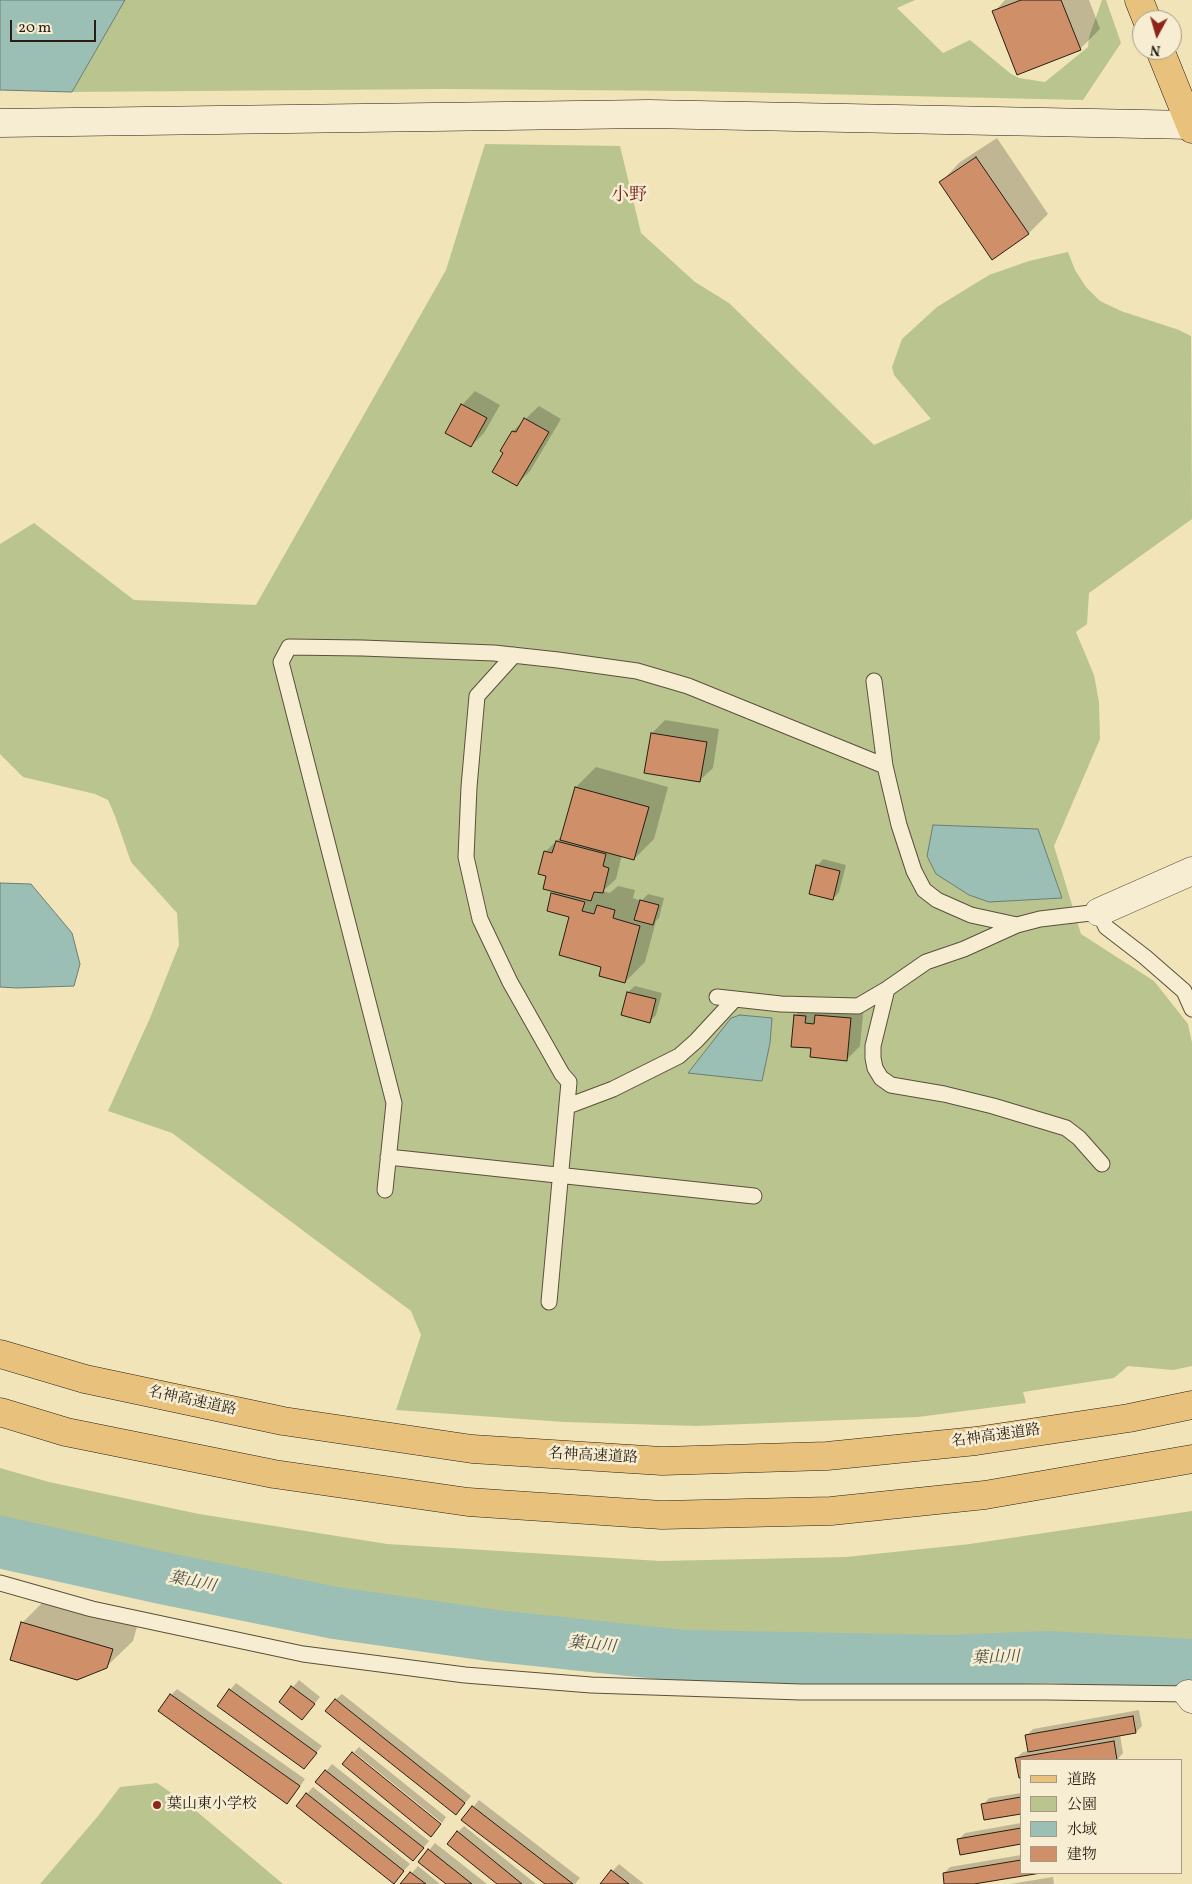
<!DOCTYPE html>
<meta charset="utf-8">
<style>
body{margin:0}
#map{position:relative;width:1192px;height:1884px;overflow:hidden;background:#f1e4b9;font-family:Vollkorn,"Noto Serif JP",serif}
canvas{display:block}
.legend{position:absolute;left:1020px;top:1759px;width:162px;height:115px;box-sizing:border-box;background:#f6edd2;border:1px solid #a49a86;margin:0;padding:6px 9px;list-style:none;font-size:15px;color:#281e13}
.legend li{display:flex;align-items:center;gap:10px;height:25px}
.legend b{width:25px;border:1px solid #a49a86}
.north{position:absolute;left:1132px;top:10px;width:50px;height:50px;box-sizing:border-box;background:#f6edd2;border:1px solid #a49a86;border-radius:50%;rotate:186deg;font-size:14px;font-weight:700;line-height:20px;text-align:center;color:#281e13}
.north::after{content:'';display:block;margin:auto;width:18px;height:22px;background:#8f2418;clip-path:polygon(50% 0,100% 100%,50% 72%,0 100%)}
.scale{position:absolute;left:10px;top:20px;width:86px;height:22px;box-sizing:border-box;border:2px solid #281e13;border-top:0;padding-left:6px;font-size:15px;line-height:18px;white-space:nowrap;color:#281e13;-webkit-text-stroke:4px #f6edd2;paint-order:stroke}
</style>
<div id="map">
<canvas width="1192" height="1884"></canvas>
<ul class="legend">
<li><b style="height:6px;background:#e8c27c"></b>道路</li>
<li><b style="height:14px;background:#bac48f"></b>公園</li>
<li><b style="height:14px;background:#9bbeb5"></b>水域</li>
<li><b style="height:14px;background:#cf8f68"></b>建物</li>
</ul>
<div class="north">N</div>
<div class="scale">20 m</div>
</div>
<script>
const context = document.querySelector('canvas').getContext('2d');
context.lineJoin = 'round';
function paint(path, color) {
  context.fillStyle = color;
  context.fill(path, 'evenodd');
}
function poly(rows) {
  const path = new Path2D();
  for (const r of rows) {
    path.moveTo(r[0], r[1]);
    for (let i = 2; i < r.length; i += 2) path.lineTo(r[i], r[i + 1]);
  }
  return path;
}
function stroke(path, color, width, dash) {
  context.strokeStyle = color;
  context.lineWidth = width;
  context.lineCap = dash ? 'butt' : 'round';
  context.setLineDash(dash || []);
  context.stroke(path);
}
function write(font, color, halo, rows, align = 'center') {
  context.font = font + ' Vollkorn,"Noto Serif JP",serif';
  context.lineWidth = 5;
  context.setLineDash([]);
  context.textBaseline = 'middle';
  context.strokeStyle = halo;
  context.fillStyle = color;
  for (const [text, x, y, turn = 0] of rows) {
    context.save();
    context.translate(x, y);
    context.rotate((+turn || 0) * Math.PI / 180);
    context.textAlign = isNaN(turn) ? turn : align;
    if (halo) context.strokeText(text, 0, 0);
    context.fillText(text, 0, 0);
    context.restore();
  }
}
const green = poly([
 [125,0,915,0,897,8,943,53,970,40,1011,74,1019,78,1045,82,1088,47,1089,37,1102,0,1106,0,1121,43,1083,100,688,91,446,89,72,92],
 [485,144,620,146,641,233,695,282,729,303,874,445,931,419,894,375,892,367,902,339,937,307,989,275,1029,261,1068,252,1075,270,1086,287,1100,301,1121,311,1179,330,1191,336,1192,519,1089,593,1087,624,1076,632,1094,675,1099,702,1100,739,1054,846,1081,934,1154,981,1188,1024,1192,1043,1192,1366,1173,1370,1128,1366,1114,1378,1023,1392,1026,1403,918,1417,696,1426,564,1422,396,1410,421,1335,411,1311,172,1133,108,1111,150,1018,179,945,177,913,131,862,115,816,108,800,95,794,23,777,0,754,0,544,34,523,134,600,256,605,446,270],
 [0,1468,49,1482,199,1514,387,1544,660,1561,846,1557,970,1544,1192,1511,1192,1654,1146,1652,1062,1643,942,1652,699,1643,619,1638,403,1611,263,1587,120,1556,0,1526],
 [157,1783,189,1805,283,1884,40,1884,98,1816,120,1787]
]);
const water = poly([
 [0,0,125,0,72,92,0,90,0,0],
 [933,825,1038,829,1062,898,989,902,969,895,936,874,927,856,933,825],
 [0,883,31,884,72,933,80,964,74,986,17,988,0,987,0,883],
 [740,1015,772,1018,770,1043,762,1081,688,1073,731,1018,740,1015]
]);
const shadow = poly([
 [1005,0,1089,0,1100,29,1080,49,994,12],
 [997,138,1048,214,1028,234,941,182,960,162],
 [475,391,500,405,484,433,471,446,462,405],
 [539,406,561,419,530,471,516,485,505,453,513,431],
 [665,720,719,729,713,768,699,781,652,733],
 [596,767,668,787,654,839,634,859,622,855,616,879,603,891,610,893,618,886,635,890,633,898,641,901,648,894,664,898,659,918,656,921,645,962,625,982,552,893,555,891,547,875,545,852,563,835,576,787],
 [823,859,846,865,839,892,833,899,817,866],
 [635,986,662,993,656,1015,650,1021,628,992],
 [808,1002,864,1005,860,1046,847,1059,813,1047,795,1016],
 [49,1596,138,1623,133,1641,106,1667,11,1659,23,1622],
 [299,1680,320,1697,302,1719,280,1702],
 [236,1683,322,1746,304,1768,230,1690],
 [177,1689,305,1779,293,1796,287,1802,171,1695],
 [342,1694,471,1796,462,1807,335,1700],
 [1139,1710,1142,1726,1136,1732,1120,1735,1123,1753,1117,1760,1021,1760,1016,1758,1023,1752,1030,1751,1027,1735,1033,1729],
 [359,1747,446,1817,442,1823,354,1752],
 [332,1764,429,1841,419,1853,317,1782],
 [313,1787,410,1864,398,1877,297,1805],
 [1021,1793,1021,1812,983,1805,989,1798],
 [479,1800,580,1878,575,1884,547,1884,463,1819],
 [1021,1823,1021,1843,958,1840,965,1833],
 [464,1826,536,1884,499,1884,458,1832],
 [435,1843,487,1884,448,1884,419,1862],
 [1021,1855,1021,1873,1033,1873,966,1884,946,1884,944,1873,950,1867],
 [619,1864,644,1884,601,1884],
 [418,1866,440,1884,402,1884],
 [1053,1877,1054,1884,1010,1884]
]);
const river = poly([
 [0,1542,162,1578,335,1613,496,1636,685,1656,948,1661,1048,1657,1192,1665]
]);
const building = poly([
 [1021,0,1061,0,1081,50,1017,75,992,11,1021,0],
 [976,157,1029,234,992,260,939,182,976,157],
 [461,404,487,418,471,447,445,433,461,404],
 [524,418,549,432,517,486,492,472,503,453,500,451,512,431,516,432,524,418],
 [651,733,707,742,700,782,644,773,651,733],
 [575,787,649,807,634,860,560,840,575,787],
 [556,841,606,854,603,866,609,868,603,893,594,892,591,901,543,889,546,876,538,874,544,851,552,853,556,841],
 [816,865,840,871,833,900,809,894,816,865],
 [551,893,585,902,582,911,594,914,597,905,615,910,613,918,640,926,625,983,599,976,601,967,559,955,569,917,547,911,551,893],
 [640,900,659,905,653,925,634,920,640,900],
 [627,992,656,999,650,1023,621,1015,627,992],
 [794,1015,806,1016,805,1023,814,1024,815,1015,851,1018,847,1061,810,1057,811,1048,791,1047,794,1015],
 [21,1622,113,1649,107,1668,77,1680,10,1660,21,1622],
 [291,1686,315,1704,302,1720,279,1702,291,1686],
 [229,1689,317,1753,304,1769,217,1706,229,1689],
 [170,1694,300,1786,287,1804,158,1711,170,1694],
 [335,1699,465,1803,456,1815,325,1711,335,1699],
 [1133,1716,1136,1733,1028,1752,1025,1735,1133,1716],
 [1114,1741,1117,1760,1021,1760,1021,1778,1019,1778,1015,1758,1114,1741],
 [352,1752,441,1824,431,1837,342,1764,352,1752],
 [325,1770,424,1848,413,1861,315,1782,325,1770],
 [306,1793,404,1871,394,1884,296,1806,306,1793],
 [1021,1797,1021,1814,984,1820,981,1804,1021,1797],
 [472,1806,573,1884,545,1884,461,1820,472,1806],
 [1021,1828,1021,1844,960,1855,957,1839,1021,1828],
 [457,1831,522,1884,497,1884,447,1844,457,1831],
 [428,1849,472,1884,446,1884,418,1862,428,1849],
 [1021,1860,1021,1873,1041,1873,974,1884,944,1884,943,1873,1021,1860],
 [611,1870,629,1884,600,1884,611,1870],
 [410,1872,426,1884,400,1884,410,1872]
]);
const lane = poly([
 [514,655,477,696,469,787,466,857,480,919,510,982,562,1074,569,1082,549,1302],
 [874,681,885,766,899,825,914,871,924,890,937,900,971,915,1017,925,1040,919,1099,912,1106,927,1145,957,1184,991,1192,1009],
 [887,989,873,1046,873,1058,875,1068,881,1078,891,1085,944,1094,993,1106,1066,1128,1079,1138,1102,1164],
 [717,997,781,1004,858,1006,887,989,926,962,964,949,1017,925],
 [568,1106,613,1089,679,1056,696,1041,734,1000],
 [388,1157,754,1196],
 [385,1190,394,1103,281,662,289,647,362,648,494,653,558,660,637,671,688,686,885,766],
 [0,1583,92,1609,303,1654,465,1675,591,1685,801,1692,1047,1692,1192,1694]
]);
const street = poly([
 [1099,912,1192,871],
 [1188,1694,1192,1699]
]);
const secondary = poly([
 [0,123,649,114,1192,125]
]);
const primary = poly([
 [1139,0,1147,20],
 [1160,50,1192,129]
]);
const highway = poly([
 [0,1354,85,1379,283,1421,472,1449,662,1461,827,1456,976,1441,1129,1418,1192,1405],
 [0,1412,66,1432,274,1474,468,1502,662,1515,831,1511,985,1495,1192,1459]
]);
const markers = [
 [157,1805,5,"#8f2418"]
];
const streetNames = [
 ["名神高速道路",192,1402,12],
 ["名神高速道路",996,1437,-8],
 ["名神高速道路",593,1457,3]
];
const poiNames = [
 ["葉山東小学校",167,1805]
];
const waterNames = [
 ["葉山川",192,1583,12],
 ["葉山川",592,1646,6],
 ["葉山川",996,1659,-2]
];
const quarterNames = [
 ["小野",629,197]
];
paint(green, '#bac48f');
paint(water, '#9bbeb5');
stroke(water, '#6d7e74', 1);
paint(shadow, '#0003');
stroke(river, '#9bbeb5', 52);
paint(building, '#cf8f68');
stroke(building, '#281e13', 1);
stroke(lane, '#5a503c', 17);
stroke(street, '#5a503c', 29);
stroke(secondary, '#281e13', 29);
stroke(primary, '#281e13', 29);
stroke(highway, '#281e13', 29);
stroke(lane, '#f6edd2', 15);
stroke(street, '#f6edd2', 28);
stroke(secondary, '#f6edd2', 28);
stroke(primary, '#e8c27c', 28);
stroke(highway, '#e8c27c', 28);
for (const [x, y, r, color] of markers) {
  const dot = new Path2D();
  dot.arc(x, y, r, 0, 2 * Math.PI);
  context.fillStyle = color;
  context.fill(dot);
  stroke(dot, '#f6edd2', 2);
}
write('15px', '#281e13', '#f6edd2', streetNames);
write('15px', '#281e13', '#f6edd2', poiNames, 'left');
write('italic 16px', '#4a4e44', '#f6edd2', waterNames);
write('18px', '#7a1f14', '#f6edd2', quarterNames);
</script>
